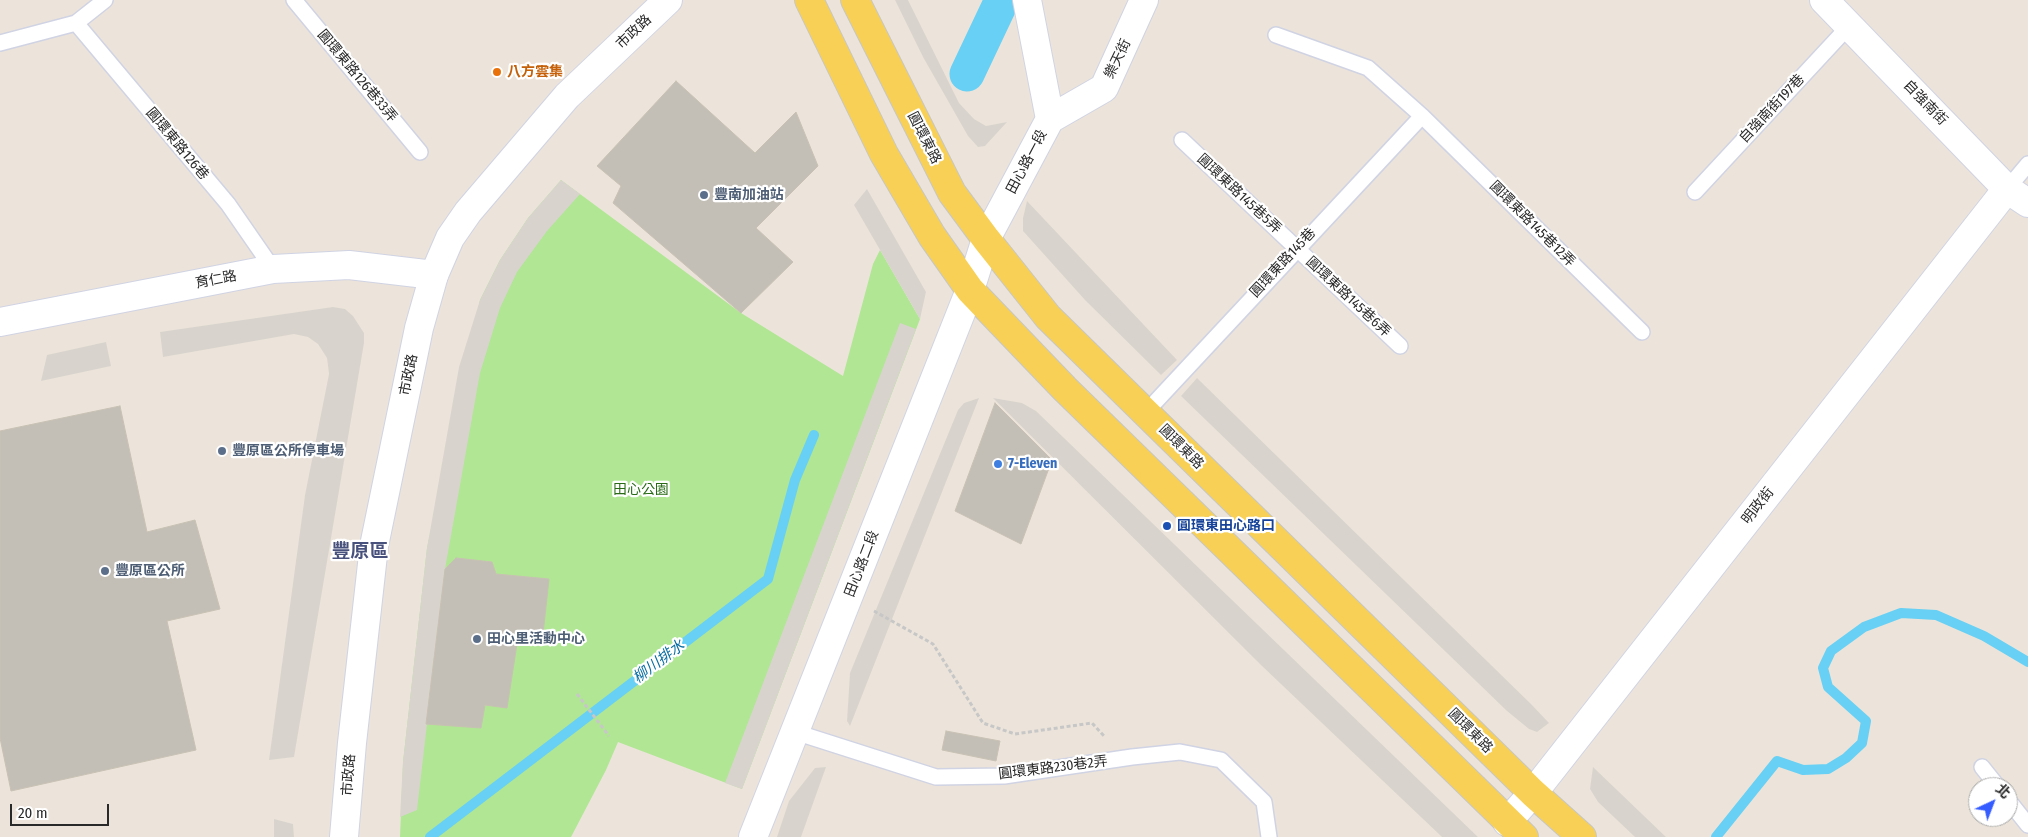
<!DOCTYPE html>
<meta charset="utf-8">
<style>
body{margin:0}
#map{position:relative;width:2028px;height:837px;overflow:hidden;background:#ece4da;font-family:"Fira Sans Condensed","Noto Sans TC",sans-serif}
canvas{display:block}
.north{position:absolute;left:1968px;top:777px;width:50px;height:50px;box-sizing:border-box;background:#fff;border:1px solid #a9a9a9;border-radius:50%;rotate:43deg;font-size:14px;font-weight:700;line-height:20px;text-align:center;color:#292929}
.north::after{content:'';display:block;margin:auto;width:18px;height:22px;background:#355cff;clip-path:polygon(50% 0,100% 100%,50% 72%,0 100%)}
.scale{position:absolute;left:10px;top:804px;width:99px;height:22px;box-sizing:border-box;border:2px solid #292929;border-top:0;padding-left:6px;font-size:15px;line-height:18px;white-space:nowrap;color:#292929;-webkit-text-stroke:4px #fff;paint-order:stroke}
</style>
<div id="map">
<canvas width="2028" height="837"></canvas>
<div class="north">北</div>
<div class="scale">20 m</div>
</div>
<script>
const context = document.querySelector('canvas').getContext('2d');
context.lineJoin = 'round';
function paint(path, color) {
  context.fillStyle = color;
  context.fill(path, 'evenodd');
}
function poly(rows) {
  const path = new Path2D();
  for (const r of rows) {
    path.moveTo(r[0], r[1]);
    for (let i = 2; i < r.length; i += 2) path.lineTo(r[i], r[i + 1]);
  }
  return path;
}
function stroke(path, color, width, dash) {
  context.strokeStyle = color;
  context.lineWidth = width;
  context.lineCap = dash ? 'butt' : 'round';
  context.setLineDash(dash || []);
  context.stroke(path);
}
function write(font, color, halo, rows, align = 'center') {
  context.font = font + ' "Fira Sans Condensed","Noto Sans TC",sans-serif';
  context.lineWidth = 4.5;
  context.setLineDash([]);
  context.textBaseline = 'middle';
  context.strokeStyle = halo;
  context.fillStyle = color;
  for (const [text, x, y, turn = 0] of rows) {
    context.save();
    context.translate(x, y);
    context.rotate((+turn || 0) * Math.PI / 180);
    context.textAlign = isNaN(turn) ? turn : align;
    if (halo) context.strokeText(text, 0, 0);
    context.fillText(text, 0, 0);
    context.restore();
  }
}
const green = poly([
 [561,180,741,313,843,376,873,264,880,250,920,319,742,789,618,742,606,770,571,837,400,837,403,762,427,548,480,300,500,260,528,218]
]);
const plaza = poly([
 [895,0,908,0,959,103,974,119,986,126,1007,122,985,146,978,147,968,136,923,57],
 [561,180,580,194,547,231,517,272,500,308,480,373,445,569,417,810,400,817,403,762,427,548,459,367,480,300,500,260,528,218],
 [867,189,926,292,920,319,854,205],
 [1027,201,1177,360,1161,375,1085,300,1023,231,1023,218],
 [333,307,345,309,353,316,364,333,364,343,294,757,269,760,305,495,329,374,327,358,318,344,308,337,294,334,163,357,160,332],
 [900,323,916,329,742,789,725,783],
 [106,342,111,366,41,381,47,355],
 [1197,378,1532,705,1549,723,1537,732,1529,729,1507,711,1181,396],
 [979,398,850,726,847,721,850,673,958,410,964,403],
 [993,398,1022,403,1036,411,1478,837,1442,837,1262,666],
 [826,767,801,837,777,837,789,801,815,768],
 [1593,767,1666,837,1635,837,1598,802,1590,789],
 [274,819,293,824,294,837,274,837]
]);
const stream = poly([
 [430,837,768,579,795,480,814,435],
 [1716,837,1777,761,1803,770,1828,769,1846,758,1862,743,1866,721,1828,687,1823,668,1831,651,1864,627,1901,613,1936,615,1984,636,2028,662]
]);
const canal = poly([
 [967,74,1002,0]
]);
const building = poly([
 [676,81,755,153,796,112,818,166,756,228,793,262,741,313,613,203,621,186,597,166,676,81],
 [995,403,1052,460,1021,544,955,511,995,403],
 [120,406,147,532,195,520,220,609,167,621,196,750,11,791,0,738,0,431,120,406],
 [456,558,492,562,496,574,549,579,543,634,519,631,507,708,485,705,481,728,426,724,445,569,456,558],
 [946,731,1000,741,996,761,942,750,946,731]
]);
const path = poly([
 [874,611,933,644,983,723,1015,734,1092,723,1105,737],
 [577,694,609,736]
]);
const lane = poly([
 [294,0,420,152],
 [76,23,228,204,273,269],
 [1276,35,1368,68,1422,116,1642,332],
 [0,43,76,23,105,0],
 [1182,140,1400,346],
 [2007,189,2028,164],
 [1695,192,1849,26],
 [1146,412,1422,116],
 [795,732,936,777,1004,776,1132,757,1180,752,1221,760,1264,802,1269,837],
 [1982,767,1998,787],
 [2008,800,2028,825]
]);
const street = poly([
 [1824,0,2007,189,2028,203],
 [1050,119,1104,88,1144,0],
 [970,290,986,239,1050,119,1027,0],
 [0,322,273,269,349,265,434,275],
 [1507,822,1533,793,2007,189]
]);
const secondary = poly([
 [344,837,352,743,374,546,419,328,434,275,450,238,468,212,567,96,668,0],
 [753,837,970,290]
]);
const primary = poly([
 [809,0,884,154,932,236,970,290,1065,389,1524,837],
 [855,0,952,193,986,239,1048,317,1533,793,1582,837]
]);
const markers = [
 [497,72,5,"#e8710a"],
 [704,195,5,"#5c6f8a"],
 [222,451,5,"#5c6f8a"],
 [998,464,5,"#3f7fe0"],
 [1167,526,5,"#1a4fb4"],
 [105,571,5,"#5c6f8a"],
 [477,639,5,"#5c6f8a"]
];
const streetNames = [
 ["市政路",634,32,-43],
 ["樂天街",1118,59,-64],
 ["圓環東路126巷33弄",357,76,50],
 ["自強南街",1925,103,46],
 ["自強南街197巷",1772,109,-47],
 ["圓環東路",924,138,63],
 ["圓環東路126巷",177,144,50],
 ["田心路一段",1027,162,-62],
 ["圓環東路145巷5弄",1239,194,43],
 ["圓環東路145巷12弄",1532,224,45],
 ["圓環東路145巷",1283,263,-47],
 ["育仁路",216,280,-11],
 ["圓環東路145巷6弄",1348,297,43],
 ["市政路",409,375,-79],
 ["圓環東路",1181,447,45],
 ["明政街",1758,506,-52],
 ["田心路二段",862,564,-69],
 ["圓環東路",1470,731,45],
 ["圓環東路230巷2弄",1053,768,-7],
 ["市政路",349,775,-86]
];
const foodNames = [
 ["八方雲集",507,72]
];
const serviceNames = [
 ["豐南加油站",714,195],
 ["豐原區公所停車場",232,451],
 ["豐原區公所",115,571],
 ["田心里活動中心",487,639]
];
const shopNames = [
 ["7-Eleven",1008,464]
];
const parkNames = [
 ["田心公園",641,490]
];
const transitNames = [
 ["圓環東田心路口",1177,526]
];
const waterNames = [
 ["柳川排水",659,662,-37]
];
const districtNames = [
 ["豐原區",360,552]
];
paint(green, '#b0e694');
paint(plaza, '#d8d4cd');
stroke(stream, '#68d0f4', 10);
stroke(canal, '#68d0f4', 35);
paint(building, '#c4bfb6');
stroke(building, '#c8c1b4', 1);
stroke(lane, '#d0d3e3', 18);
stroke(street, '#d0d3e3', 30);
stroke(secondary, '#d0d3e3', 30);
stroke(primary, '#c7c7c7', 30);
stroke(path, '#c7c7c7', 3, [4, 2.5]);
stroke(lane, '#fff', 15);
stroke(street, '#fff', 28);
stroke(secondary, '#fff', 28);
stroke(primary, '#f7d055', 28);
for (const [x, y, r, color] of markers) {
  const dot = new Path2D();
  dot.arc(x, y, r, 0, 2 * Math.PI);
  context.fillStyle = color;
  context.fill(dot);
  stroke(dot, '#fff', 2);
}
write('14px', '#292929', '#fff', streetNames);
write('bold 14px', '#c56008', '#fff', foodNames, 'left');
write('bold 14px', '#4e5e75', '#fff', serviceNames, 'left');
write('bold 14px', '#366cbe', '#fff', shopNames, 'left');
write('14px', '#286a16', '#fff', parkNames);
write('bold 14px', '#164399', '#fff', transitNames, 'left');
write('italic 15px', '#076ca0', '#fff', waterNames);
write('bold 19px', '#48517c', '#fff', districtNames);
</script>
